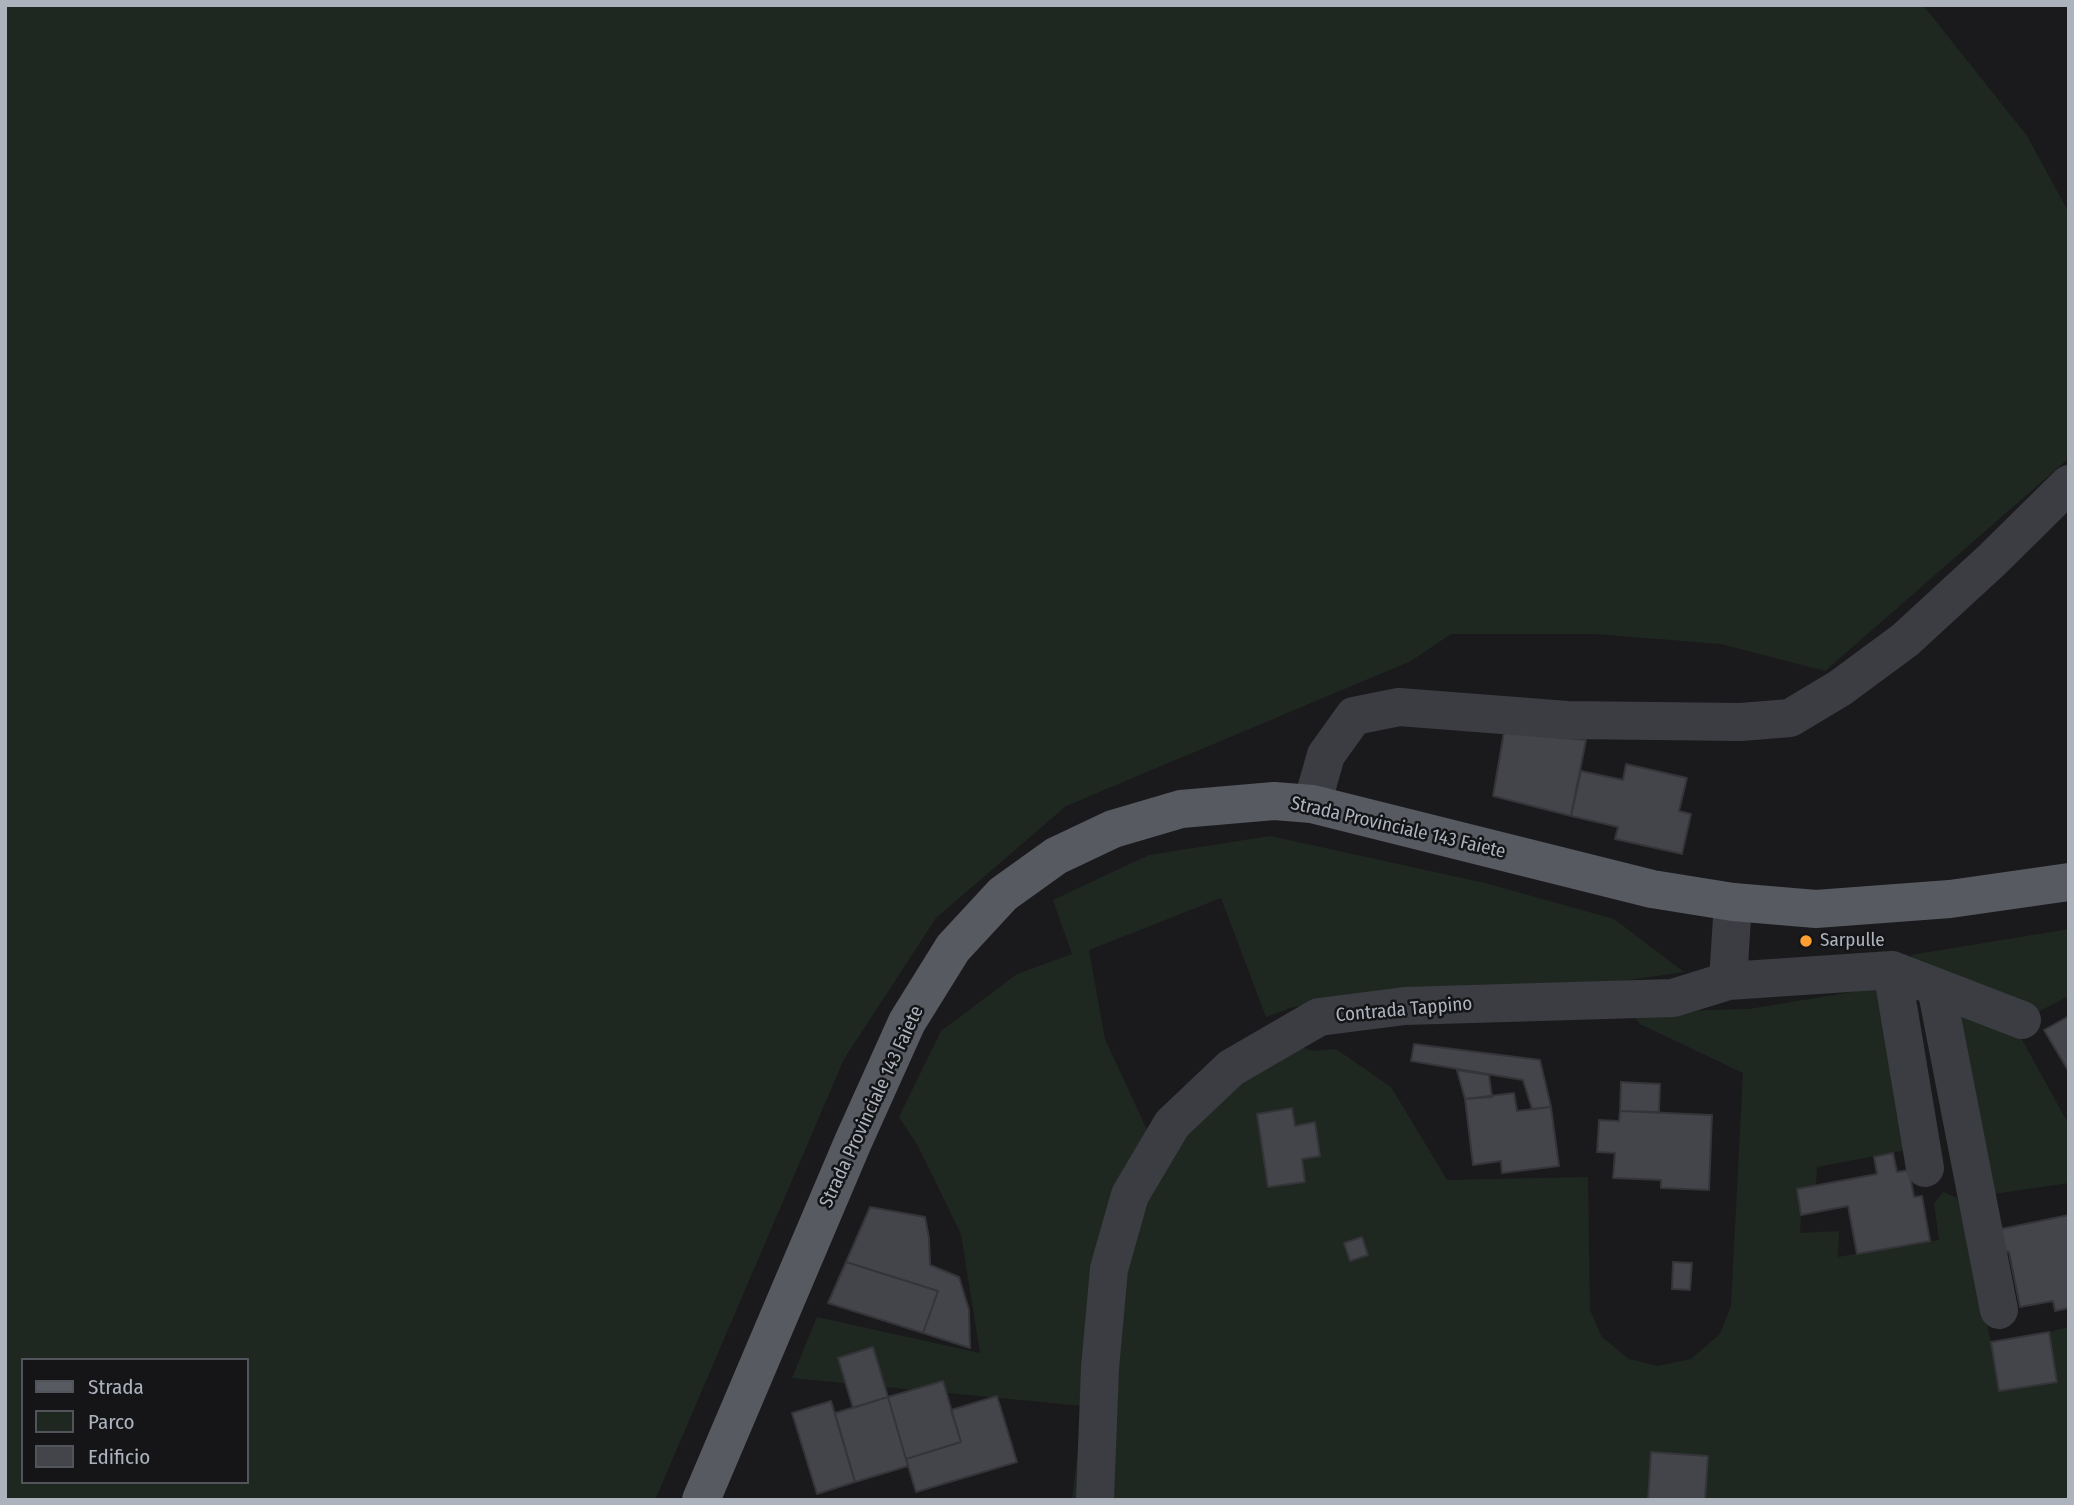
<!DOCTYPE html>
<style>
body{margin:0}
#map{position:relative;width:2074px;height:1505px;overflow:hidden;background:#1a1a1d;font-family:"Fira Sans Condensed",sans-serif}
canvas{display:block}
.frame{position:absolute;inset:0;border:7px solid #acb3bd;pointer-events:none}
.legend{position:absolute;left:21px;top:1358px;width:228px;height:126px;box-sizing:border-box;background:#151518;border:2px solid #51545a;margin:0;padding:9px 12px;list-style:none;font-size:21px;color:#acb3bd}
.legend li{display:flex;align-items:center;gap:14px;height:35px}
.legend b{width:35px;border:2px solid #51545a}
</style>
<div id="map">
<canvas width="2074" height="1505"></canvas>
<div class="frame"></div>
<ul class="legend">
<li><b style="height:9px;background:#575a61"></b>Strada</li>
<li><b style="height:19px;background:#1f2820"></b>Parco</li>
<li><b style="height:19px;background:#44454a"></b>Edificio</li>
</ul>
</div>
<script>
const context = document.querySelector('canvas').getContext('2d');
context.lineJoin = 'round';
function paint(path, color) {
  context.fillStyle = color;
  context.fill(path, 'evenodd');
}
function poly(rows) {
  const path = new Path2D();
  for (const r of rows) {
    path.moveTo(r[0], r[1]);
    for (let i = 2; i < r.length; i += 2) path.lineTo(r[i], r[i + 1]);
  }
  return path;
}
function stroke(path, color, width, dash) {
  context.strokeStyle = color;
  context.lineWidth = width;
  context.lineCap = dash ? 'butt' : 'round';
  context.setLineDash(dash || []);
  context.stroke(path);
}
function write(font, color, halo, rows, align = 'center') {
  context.font = font + ' "Fira Sans Condensed",sans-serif';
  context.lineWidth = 5;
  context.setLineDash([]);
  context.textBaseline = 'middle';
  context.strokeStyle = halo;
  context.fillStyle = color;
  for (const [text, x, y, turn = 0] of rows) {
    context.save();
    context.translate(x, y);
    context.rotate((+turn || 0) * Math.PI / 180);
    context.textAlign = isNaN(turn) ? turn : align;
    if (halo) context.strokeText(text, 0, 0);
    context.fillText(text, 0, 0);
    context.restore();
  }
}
const green = poly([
 [5,5,1923,5,2027,136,2069,213,2069,458,1825,671,1721,644,1595,634,1451,634,1411,661,1066,806,936,918,844,1059,655,1500,5,1500],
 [23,1360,247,1360,247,1482,23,1482],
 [1270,836,1485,883,1614,919,1684,972,1588,986,1420,988,1293,1007,1266,1017,1221,898,1089,950,1105,1039,1147,1130,1184,1121,1294,1045,1313,1051,1336,1049,1391,1087,1447,1180,1588,1177,1590,1310,1602,1337,1629,1359,1658,1366,1691,1359,1720,1334,1731,1306,1743,1073,1640,1024,1631,1012,1749,1009,1876,988,1907,1150,1817,1167,1816,1185,1797,1189,1801,1215,1800,1233,1839,1231,1838,1257,1939,1240,1934,1203,1943,1192,1957,1198,1991,1342,1999,1391,2057,1382,2049,1332,2069,1327,2069,1500,1072,1500,1083,1406,792,1378,817,1317,980,1353,961,1234,918,1146,899,1117,941,1031,1017,974,1072,954,1053,900,1149,855],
 [2069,929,2069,996,2038,1012,1914,970,1911,955],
 [1949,1003,2020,1036,2069,1125,2069,1183,1987,1195]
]);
const building = poly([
 [1504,732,1586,740,1571,816,1493,796,1504,732],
 [1626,764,1687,778,1679,811,1691,814,1682,854,1615,839,1618,827,1571,816,1581,771,1623,780,1626,764],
 [2069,1016,2069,1072,2044,1030,2069,1016],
 [1414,1044,1540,1060,1551,1107,1532,1109,1523,1080,1411,1061,1414,1044],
 [1457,1070,1489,1075,1492,1097,1465,1099,1457,1070],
 [1621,1082,1660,1084,1659,1112,1620,1111,1621,1082],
 [1514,1093,1517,1111,1551,1107,1559,1166,1502,1173,1501,1161,1473,1165,1465,1099,1514,1093],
 [1292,1108,1295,1126,1315,1122,1320,1156,1302,1159,1305,1182,1268,1187,1257,1114,1292,1108],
 [1620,1111,1712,1115,1709,1190,1661,1188,1661,1180,1613,1178,1615,1153,1597,1152,1599,1120,1619,1121,1620,1111],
 [1893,1153,1897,1172,1909,1170,1914,1197,1922,1196,1930,1241,1857,1254,1848,1206,1801,1215,1797,1189,1877,1174,1874,1157,1893,1153],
 [870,1207,925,1217,929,1238,930,1265,959,1277,969,1310,970,1348,923,1333,938,1291,846,1262,870,1207],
 [2069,1215,2069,1308,2055,1311,2053,1301,2020,1307,2009,1252,2001,1250,2001,1229,2069,1215],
 [1362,1237,1368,1255,1350,1261,1344,1243,1362,1237],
 [846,1262,938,1291,923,1333,828,1303,846,1262],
 [1673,1262,1692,1263,1690,1290,1672,1289,1673,1262],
 [2049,1332,2057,1382,1999,1391,1991,1342,2049,1332],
 [873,1347,888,1397,853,1408,838,1358,873,1347],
 [943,1381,961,1442,906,1459,888,1397,943,1381],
 [997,1396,1017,1462,916,1492,906,1459,961,1442,951,1410,997,1396],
 [888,1397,908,1466,855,1482,835,1413,888,1397],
 [831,1401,855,1482,817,1494,792,1413,831,1401],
 [1651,1452,1708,1456,1705,1500,1648,1500,1651,1452]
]);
const minor = poly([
 [1312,804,1326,755,1354,716,1399,707,1567,720,1741,722,1790,718,1840,688,1905,640,1992,560,2069,484],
 [1892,970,1925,1168],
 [1728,981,1892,970,2022,1020],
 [1936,987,1999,1310],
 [1095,1500,1100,1368,1109,1269,1130,1195,1172,1124,1231,1068,1319,1017,1405,1006,1673,998,1728,981,1733,902]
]);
const major = poly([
 [701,1500,853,1142,907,1022,953,948,1003,894,1056,856,1113,829,1181,809,1274,801,1312,804,1652,889,1733,902,1816,909,1950,899,2069,882]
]);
const markers = [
 [1806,941,7,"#fc9f32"]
];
const streetNames = [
 ["Strada Provinciale 143 Faiete",1398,828,13],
 ["Contrada Tappino",1404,1010,-5],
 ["Strada Provinciale 143 Faiete",872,1107,-65]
];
const poiNames = [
 ["Sarpulle",1820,941]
];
paint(green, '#1f2820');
paint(building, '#44454a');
stroke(building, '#343439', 2);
stroke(minor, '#3b3d42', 38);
stroke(major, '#575a61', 38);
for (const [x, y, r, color] of markers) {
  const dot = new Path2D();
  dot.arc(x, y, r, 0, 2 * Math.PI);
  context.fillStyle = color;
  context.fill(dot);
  stroke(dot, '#151518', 2.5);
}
write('19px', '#acb3bd', '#151518', streetNames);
write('19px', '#acb3bd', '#151518', poiNames, 'left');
</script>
